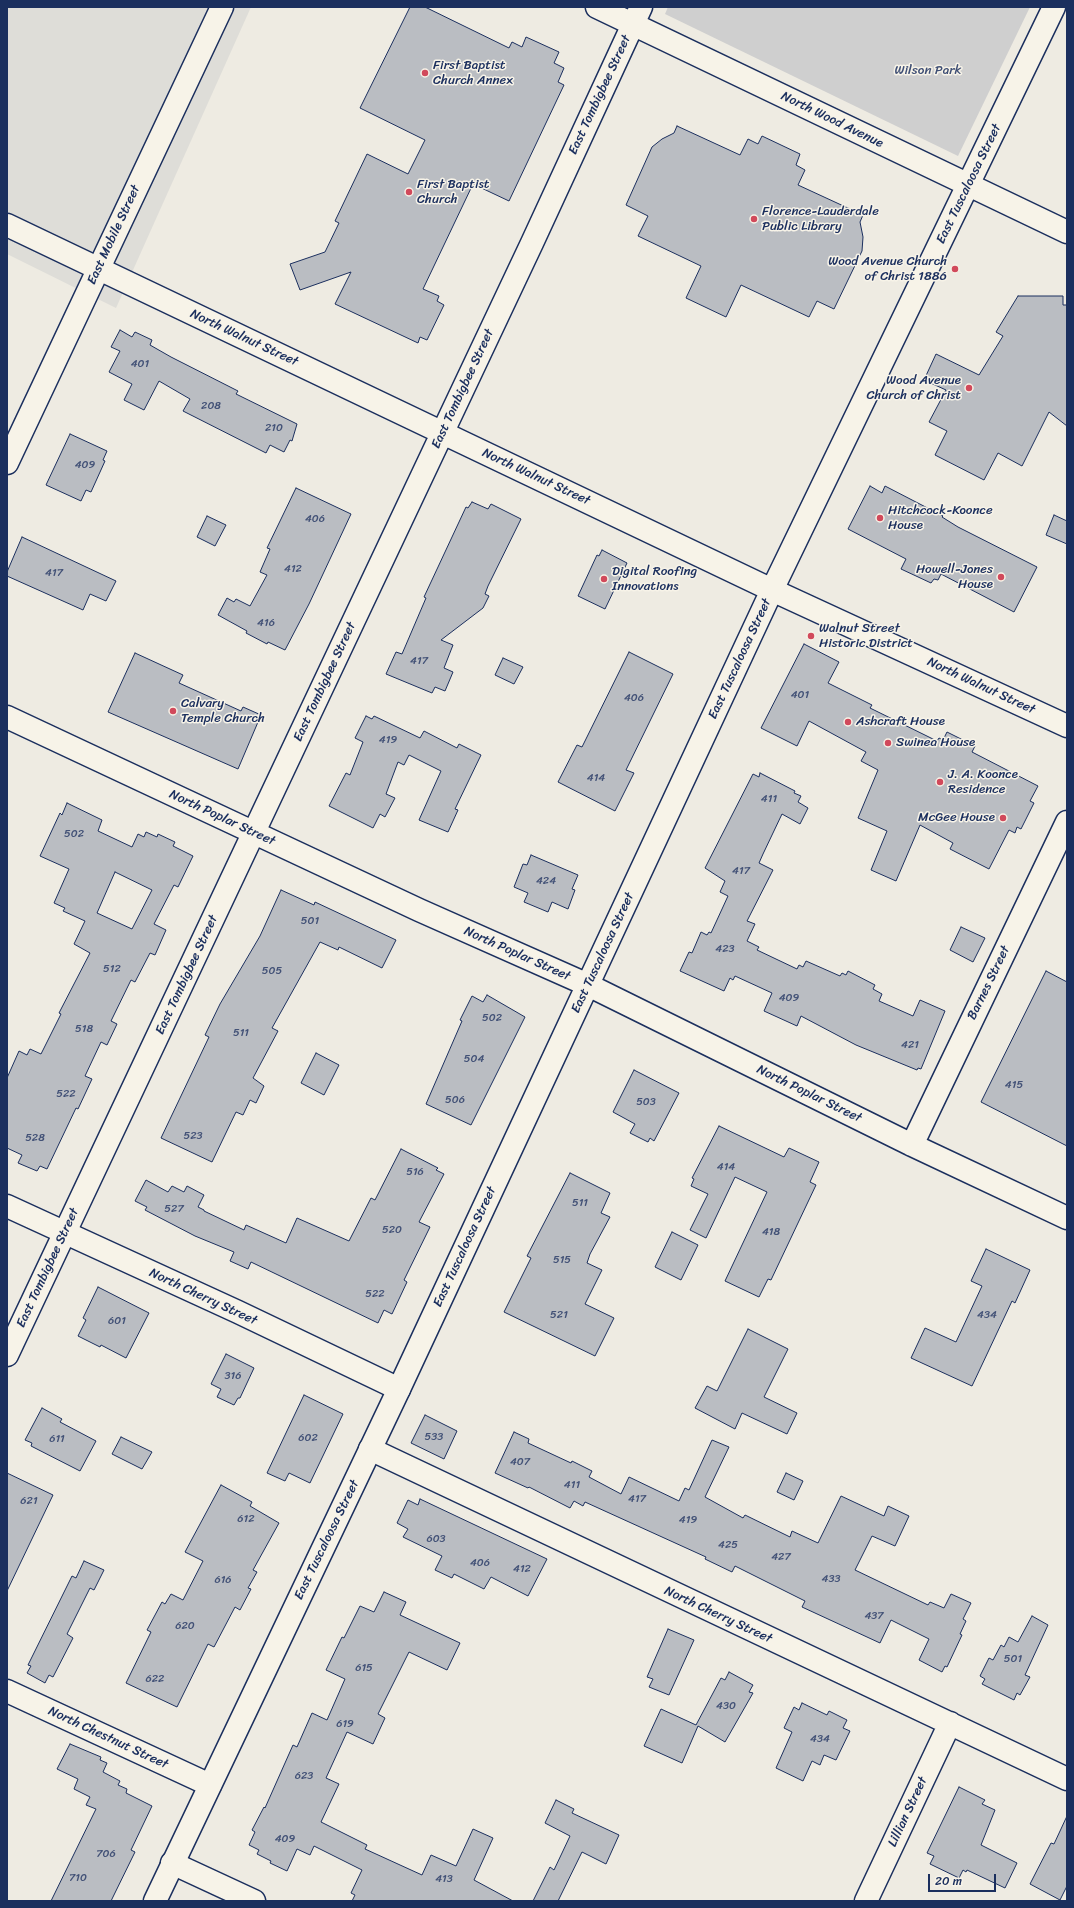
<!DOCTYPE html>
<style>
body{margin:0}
#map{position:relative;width:1074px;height:1908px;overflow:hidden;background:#eeebe2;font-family:Sriracha,sans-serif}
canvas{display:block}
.frame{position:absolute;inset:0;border:8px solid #1b2f5e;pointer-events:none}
.scale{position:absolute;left:928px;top:1874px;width:68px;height:18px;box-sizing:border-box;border:2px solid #1b2f5e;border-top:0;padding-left:5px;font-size:12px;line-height:14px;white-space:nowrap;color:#1b2f5e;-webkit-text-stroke:3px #f7f3e8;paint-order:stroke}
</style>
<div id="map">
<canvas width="1074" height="1908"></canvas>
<div class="frame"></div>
<div class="scale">20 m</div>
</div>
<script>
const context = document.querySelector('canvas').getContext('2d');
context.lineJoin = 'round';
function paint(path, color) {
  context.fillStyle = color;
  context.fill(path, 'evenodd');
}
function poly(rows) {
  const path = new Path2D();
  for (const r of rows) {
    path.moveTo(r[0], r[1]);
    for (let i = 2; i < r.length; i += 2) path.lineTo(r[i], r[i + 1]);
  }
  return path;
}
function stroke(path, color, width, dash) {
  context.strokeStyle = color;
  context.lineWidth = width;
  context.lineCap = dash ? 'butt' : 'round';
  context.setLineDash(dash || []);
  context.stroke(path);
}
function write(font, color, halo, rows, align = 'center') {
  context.font = font + ' Sriracha,sans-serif';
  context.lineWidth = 3;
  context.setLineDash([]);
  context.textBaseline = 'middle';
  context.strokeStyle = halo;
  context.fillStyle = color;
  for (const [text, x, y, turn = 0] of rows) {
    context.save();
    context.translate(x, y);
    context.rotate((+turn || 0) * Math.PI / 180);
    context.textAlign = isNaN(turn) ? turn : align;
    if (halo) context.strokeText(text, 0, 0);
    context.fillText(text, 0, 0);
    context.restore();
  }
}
const built = poly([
 [7,7,251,7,116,308,7,254]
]);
const green = poly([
 [668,7,1030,7,958,156,665,14]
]);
const building = poly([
 [410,7,425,7,509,48,512,42,522,47,526,37,559,52,554,63,564,68,558,82,564,85,509,201,473,184,423,289,439,296,437,301,444,305,427,340,420,337,418,343,335,304,351,272,300,290,290,264,325,252,339,223,335,221,367,154,408,174,425,140,360,108,410,7],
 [677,126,740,155,748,139,758,144,762,136,800,154,796,165,805,170,798,185,863,215,860,222,863,237,862,251,834,309,817,301,809,317,741,285,726,317,686,298,701,266,638,236,648,216,626,205,652,147,662,139,674,133,677,126],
 [1018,296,1063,296,1063,305,1067,305,1067,426,1049,412,1022,466,998,453,984,480,935,455,947,431,929,422,946,390,924,380,936,354,979,375,1003,336,996,332,1018,296],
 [120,330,132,337,135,332,152,340,150,345,171,357,238,391,236,394,297,424,292,441,290,440,284,452,270,445,266,453,183,411,190,399,159,381,144,410,124,400,132,384,109,372,120,351,111,347,120,330],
 [70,434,107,451,103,460,105,461,91,492,86,490,81,501,46,485,70,434],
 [870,486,882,493,885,486,943,516,942,517,958,527,1037,567,1014,612,941,574,938,580,934,579,931,583,901,569,906,559,848,529,870,486],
 [296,488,351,514,309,604,285,650,268,642,267,644,246,633,247,631,218,615,227,598,234,602,236,599,250,606,267,575,260,572,270,549,267,548,296,488],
 [472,502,488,509,491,504,521,519,488,586,485,594,489,596,483,608,441,640,453,645,444,668,453,672,445,691,435,687,432,693,386,674,396,652,402,654,426,598,424,597,466,507,468,508,472,502],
 [1054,515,1067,521,1067,544,1046,535,1054,515],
 [207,516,226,525,215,546,197,537,207,516],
 [22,537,116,581,106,601,90,594,83,610,7,576,7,572,22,537],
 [602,550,627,563,605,609,578,596,597,555,599,556,602,550],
 [804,644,839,662,828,683,872,705,870,708,937,741,939,738,943,740,947,732,975,746,972,752,1038,786,1030,801,1034,803,1021,829,1017,827,1015,833,1009,830,989,869,950,849,953,843,920,825,896,881,871,870,887,831,858,818,878,770,861,761,866,752,809,721,797,746,761,728,804,644],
 [629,652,673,674,626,770,634,773,615,811,558,782,577,745,582,747,629,652],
 [135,653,183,675,179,683,241,711,243,707,261,715,238,769,108,712,135,653],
 [503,658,523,667,514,684,495,675,503,658],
 [366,716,372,719,374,716,420,738,424,731,457,748,459,744,481,755,455,809,458,810,448,832,419,820,441,771,409,755,404,765,398,762,386,794,395,798,385,817,380,814,373,828,329,806,346,773,350,775,363,742,355,738,366,716],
 [760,773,795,791,794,793,801,796,798,802,808,808,800,824,782,814,763,854,759,863,773,870,747,921,755,924,747,941,759,947,757,950,797,969,799,965,803,967,806,961,840,976,842,973,846,975,848,971,875,985,873,989,882,994,879,1001,913,1016,920,1000,945,1011,921,1069,918,1068,917,1070,856,1045,801,1016,797,1026,764,1011,772,993,735,976,733,980,730,978,724,991,680,971,689,952,692,953,701,932,707,935,709,932,711,933,728,896,720,892,725,881,705,868,753,774,759,777,760,773],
 [67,803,102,820,98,831,132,847,138,834,144,837,146,832,157,837,158,834,175,842,173,846,193,856,178,887,174,885,154,924,166,930,155,955,150,953,135,982,131,980,111,1021,117,1024,107,1045,101,1042,85,1076,92,1079,78,1109,76,1108,47,1169,40,1166,37,1171,18,1163,22,1155,7,1148,7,1078,19,1051,27,1055,30,1049,41,1054,61,1014,59,1013,90,953,74,944,85,921,63,911,65,908,54,903,69,869,40,856,60,813,62,815,67,803],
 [115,872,152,890,132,929,97,913,115,872],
 [531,855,578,875,572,889,575,890,568,909,552,902,548,912,524,902,528,893,514,887,523,864,527,865,531,855],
 [281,890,314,905,315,902,396,940,382,968,339,947,338,950,320,942,272,1028,278,1031,253,1078,264,1086,256,1103,250,1100,243,1115,236,1112,212,1162,161,1138,209,1037,205,1035,220,1004,260,936,281,890],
 [961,927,985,938,973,962,950,950,961,927],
 [1046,971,1067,982,1067,1146,981,1102,1046,971],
 [487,995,525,1017,471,1125,426,1104,462,1021,460,1020,472,996,483,1002,487,995],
 [316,1053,339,1065,324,1095,301,1083,316,1053],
 [634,1070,679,1093,654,1141,650,1138,648,1142,630,1133,635,1124,613,1112,634,1070],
 [719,1126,784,1157,789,1148,819,1162,810,1182,816,1185,771,1280,768,1279,759,1297,725,1281,767,1192,735,1177,706,1238,690,1230,708,1194,691,1186,694,1179,692,1178,719,1126],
 [401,1149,438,1168,436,1170,444,1174,419,1222,430,1227,404,1280,407,1282,392,1314,384,1310,378,1323,251,1262,248,1269,230,1261,234,1252,195,1236,145,1210,147,1207,135,1201,146,1180,168,1192,172,1186,184,1192,187,1186,204,1195,198,1207,204,1210,204,1211,244,1230,246,1225,286,1243,297,1218,349,1241,371,1198,375,1200,401,1149],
 [570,1173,610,1193,601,1213,610,1217,590,1254,587,1263,602,1270,585,1304,614,1318,595,1356,504,1312,531,1258,527,1256,570,1173],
 [672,1232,698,1245,681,1280,655,1267,672,1232],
 [986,1249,1030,1270,1015,1303,1012,1301,972,1386,911,1358,925,1328,956,1342,982,1286,971,1281,986,1249],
 [98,1287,149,1313,126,1358,101,1345,100,1347,78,1336,86,1320,83,1318,98,1287],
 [748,1329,788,1349,764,1397,797,1413,787,1434,742,1413,735,1429,695,1408,707,1386,717,1391,748,1329],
 [226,1354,254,1368,240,1398,238,1398,234,1405,217,1397,221,1389,211,1384,226,1354],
 [304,1395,343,1414,310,1483,289,1473,285,1481,267,1473,304,1395],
 [42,1408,62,1419,60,1422,96,1441,80,1471,31,1446,32,1443,25,1440,42,1408],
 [425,1415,457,1431,444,1459,411,1443,425,1415],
 [514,1432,529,1439,528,1443,571,1463,572,1461,592,1471,589,1477,621,1494,629,1477,679,1501,685,1488,689,1490,712,1440,729,1447,705,1497,743,1518,745,1515,790,1537,792,1531,818,1543,841,1496,884,1516,888,1506,909,1516,895,1546,872,1536,855,1570,928,1605,930,1602,944,1608,951,1594,971,1603,963,1619,966,1621,960,1634,962,1635,947,1667,945,1666,942,1672,919,1660,929,1639,891,1620,880,1643,802,1607,805,1601,735,1566,732,1572,705,1559,706,1557,585,1502,583,1506,574,1501,570,1508,529,1487,528,1488,495,1473,514,1432],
 [121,1437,152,1452,142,1469,112,1454,121,1437],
 [7,1473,53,1495,7,1591,7,1473],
 [786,1473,803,1481,794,1500,777,1492,786,1473],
 [221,1485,252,1502,250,1506,279,1523,253,1570,257,1572,248,1588,251,1589,240,1610,235,1607,214,1647,208,1644,177,1707,126,1683,151,1632,147,1630,162,1602,165,1604,171,1594,183,1600,203,1561,185,1552,221,1485],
 [420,1499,547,1559,528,1596,491,1577,484,1589,454,1574,452,1578,435,1570,442,1556,403,1537,408,1529,397,1523,408,1500,418,1505,420,1499],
 [84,1561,104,1570,94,1590,90,1588,67,1634,73,1638,53,1677,49,1675,45,1683,27,1673,31,1666,28,1665,72,1576,76,1578,84,1561],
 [384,1592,406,1602,400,1615,460,1643,447,1670,409,1652,378,1714,385,1718,373,1744,347,1732,326,1778,339,1784,321,1822,367,1845,365,1849,422,1875,431,1855,456,1866,473,1829,493,1838,474,1880,513,1901,352,1901,355,1895,351,1893,362,1870,314,1846,310,1855,297,1849,287,1871,270,1863,271,1861,257,1854,259,1850,249,1845,255,1832,252,1830,264,1807,265,1808,293,1745,297,1747,312,1713,327,1720,345,1679,326,1670,342,1637,344,1638,360,1606,374,1612,384,1592],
 [1032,1616,1048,1625,1025,1675,1030,1677,1020,1695,1017,1693,1014,1700,982,1684,985,1679,980,1676,989,1658,993,1660,1001,1645,1004,1647,1009,1637,1018,1642,1032,1616],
 [668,1629,694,1640,669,1695,649,1687,653,1679,647,1677,668,1629],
 [729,1672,753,1685,749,1692,753,1693,725,1742,698,1726,682,1763,644,1746,661,1709,696,1725,721,1678,725,1680,729,1672],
 [802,1703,827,1715,829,1711,847,1720,843,1728,850,1731,836,1760,824,1755,820,1765,812,1761,803,1781,776,1768,792,1732,784,1728,794,1707,799,1710,802,1703],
 [70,1744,101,1757,100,1760,107,1763,103,1772,120,1781,118,1785,127,1789,126,1793,152,1806,131,1850,135,1852,111,1901,51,1901,96,1809,86,1805,90,1797,74,1789,78,1779,57,1769,70,1744],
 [959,1787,985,1800,982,1804,995,1810,981,1845,1017,1863,1005,1888,967,1870,966,1872,963,1870,959,1878,930,1864,934,1856,927,1853,959,1787],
 [556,1800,574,1809,572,1813,619,1835,606,1864,582,1852,558,1901,533,1901,550,1867,554,1870,570,1836,545,1823,556,1800],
 [1067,1816,1067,1886,1060,1900,1030,1884,1051,1843,1054,1844,1067,1816]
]);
const street = poly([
 [7,717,419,910,588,985,912,1145,1067,1218],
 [912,1145,1067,822],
 [7,1206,238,1312,399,1389],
 [370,1449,1067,1779],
 [7,1691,210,1785],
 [172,1863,254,1901],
 [866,1901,950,1723]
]);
const secondary = poly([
 [597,7,1067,232],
 [7,225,772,590,1067,726],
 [7,463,222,7],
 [7,1355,532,243,641,7],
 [155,1901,399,1389,772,590,1054,7]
]);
const markers = [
 [425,73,4,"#d1495b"],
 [409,192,4,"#d1495b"],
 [754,219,4,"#d1495b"],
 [955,269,4,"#d1495b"],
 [969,388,4,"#d1495b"],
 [880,518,4,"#d1495b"],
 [1001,577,4,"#d1495b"],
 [604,579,4,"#d1495b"],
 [811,636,4,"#d1495b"],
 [173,711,4,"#d1495b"],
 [848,722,4,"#d1495b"],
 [888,743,4,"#d1495b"],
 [940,782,4,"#d1495b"],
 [1003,818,4,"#d1495b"]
];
const numberNames = [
 ["401",140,364],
 ["208",211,406],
 ["210",274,428],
 ["409",85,465],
 ["406",315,519],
 ["412",293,569],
 ["417",54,573],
 ["416",266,623],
 ["417",419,661],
 ["401",800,695],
 ["406",634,698],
 ["419",388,740],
 ["414",596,778],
 ["411",769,799],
 ["502",74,834],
 ["417",741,871],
 ["424",546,881],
 ["501",310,921],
 ["423",725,949],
 ["512",112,969],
 ["505",272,971],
 ["409",789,998],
 ["502",492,1018],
 ["518",84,1029],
 ["511",241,1033],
 ["421",910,1045],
 ["504",474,1059],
 ["415",1014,1085],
 ["522",66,1094],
 ["506",455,1100],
 ["503",646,1102],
 ["523",193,1136],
 ["528",35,1138],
 ["414",726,1167],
 ["516",415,1172],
 ["511",580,1203],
 ["527",174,1209],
 ["520",392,1230],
 ["418",771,1232],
 ["515",562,1260],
 ["522",375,1294],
 ["521",559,1315],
 ["434",987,1315],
 ["601",117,1321],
 ["316",233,1376],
 ["533",434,1437],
 ["602",308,1438],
 ["611",57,1439],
 ["407",520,1462],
 ["411",572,1485],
 ["417",637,1499],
 ["621",29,1501],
 ["612",246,1519],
 ["419",688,1520],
 ["603",436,1539],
 ["425",728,1545],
 ["427",781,1557],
 ["406",480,1563],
 ["412",522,1569],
 ["433",831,1579],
 ["616",223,1580],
 ["437",874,1616],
 ["620",185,1626],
 ["501",1013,1659],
 ["615",364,1668],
 ["622",155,1679],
 ["430",726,1706],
 ["619",345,1724],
 ["434",820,1739],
 ["623",304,1776],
 ["409",285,1839],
 ["706",106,1854],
 ["710",78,1878],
 ["413",444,1879]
];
const poiNames = [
 ["First Baptist",433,66],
 ["Church Annex",433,81],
 ["First Baptist",417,185],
 ["Church",417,200],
 ["Florence-Lauderdale",762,212],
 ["Public Library",762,227],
 ["Wood Avenue Church",947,262,"right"],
 ["of Christ 1886",947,277,"right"],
 ["Wood Avenue",961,381,"right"],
 ["Church of Christ",961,396,"right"],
 ["Hitchcock-Koonce",888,511],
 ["House",888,526],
 ["Howell-Jones",993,570,"right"],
 ["House",993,585,"right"],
 ["Digital Roofing",612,572],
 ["Innovations",612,587],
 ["Walnut Street",819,629],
 ["Historic District",819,644],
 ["Calvary",181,704],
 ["Temple Church",181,719],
 ["Ashcraft House",856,722],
 ["Swinea House",896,743],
 ["J. A. Koonce",948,775],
 ["Residence",948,790],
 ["McGee House",995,818,"right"]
];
const parkNames = [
 ["Wilson Park",928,71]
];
const streetNames = [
 ["East Tombigbee Street",600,95,-65],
 ["North Wood Avenue",832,120,26],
 ["East Tuscaloosa Street",969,184,-64],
 ["East Mobile Street",114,235,-65],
 ["North Walnut Street",244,338,25],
 ["East Tombigbee Street",463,389,-65],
 ["North Walnut Street",536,477,25],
 ["East Tuscaloosa Street",740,659,-65],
 ["East Tombigbee Street",325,682,-65],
 ["North Walnut Street",981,686,25],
 ["North Poplar Street",222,818,25],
 ["East Tuscaloosa Street",603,953,-65],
 ["North Poplar Street",517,954,24],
 ["East Tombigbee Street",187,975,-65],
 ["Barnes Street",989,983,-64],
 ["North Poplar Street",809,1094,26],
 ["East Tuscaloosa Street",465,1247,-65],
 ["East Tombigbee Street",48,1268,-65],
 ["North Cherry Street",203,1297,25],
 ["East Tuscaloosa Street",327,1540,-64],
 ["North Cherry Street",718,1615,25],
 ["North Chestnut Street",108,1738,25],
 ["Lillian Street",908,1812,-65]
];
paint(built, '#deddd8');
paint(green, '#cfcfcf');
paint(building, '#babdc2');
stroke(building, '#1b2f5e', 1);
stroke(street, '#1b2f5e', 25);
stroke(secondary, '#1b2f5e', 25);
stroke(street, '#f7f3e8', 22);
stroke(secondary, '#f7f3e8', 22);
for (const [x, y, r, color] of markers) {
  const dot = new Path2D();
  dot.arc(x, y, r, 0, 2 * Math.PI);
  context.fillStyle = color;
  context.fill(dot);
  stroke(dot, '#f7f3e8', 1.5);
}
write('11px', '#435277', null, numberNames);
write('13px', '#1b2f5e', '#f7f3e8', poiNames, 'left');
write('13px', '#3f4f75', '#f7f3e8', parkNames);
write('13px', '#1b2f5e', '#f7f3e8', streetNames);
</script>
